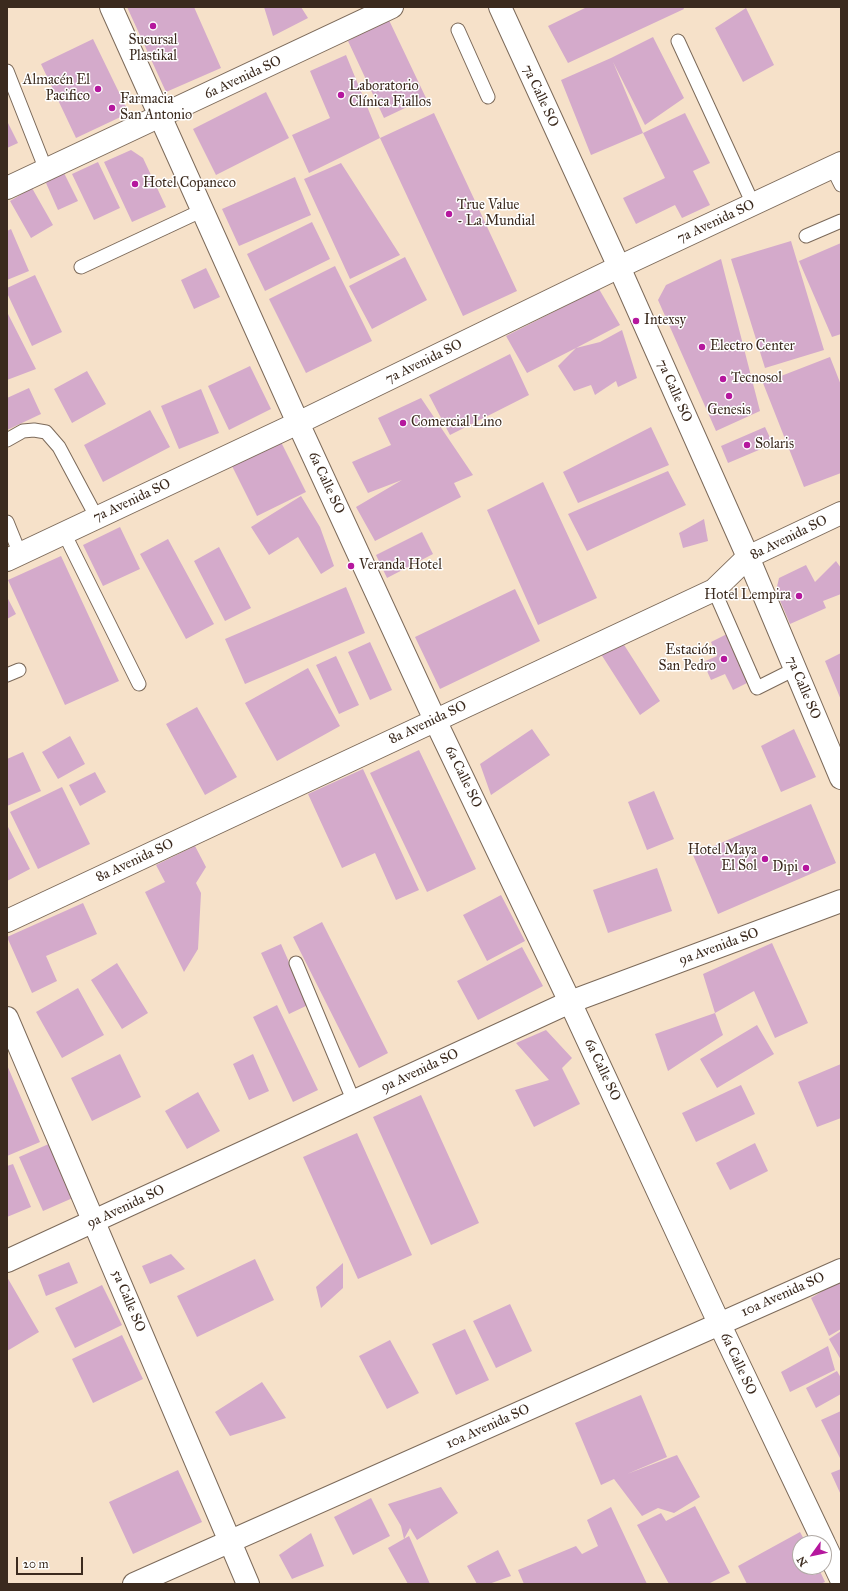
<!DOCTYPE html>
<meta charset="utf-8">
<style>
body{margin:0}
#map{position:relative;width:848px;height:1591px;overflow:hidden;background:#f6e1c9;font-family:"IM FELL Great Primer",serif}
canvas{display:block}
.frame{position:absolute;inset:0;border:8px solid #3b2a1e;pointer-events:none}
.north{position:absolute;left:792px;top:1535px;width:40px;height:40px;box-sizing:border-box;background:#fff;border:1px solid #b1aaa5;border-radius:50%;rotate:237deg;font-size:11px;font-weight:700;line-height:16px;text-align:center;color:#3b2a1e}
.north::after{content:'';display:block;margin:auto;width:14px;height:18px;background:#b5179e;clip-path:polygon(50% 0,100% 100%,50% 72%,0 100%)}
.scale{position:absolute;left:16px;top:1557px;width:67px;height:18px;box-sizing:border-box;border:2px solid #3b2a1e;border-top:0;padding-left:5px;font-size:12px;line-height:14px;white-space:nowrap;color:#3b2a1e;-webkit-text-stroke:3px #fff;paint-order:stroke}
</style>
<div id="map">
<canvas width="848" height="1591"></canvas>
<div class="frame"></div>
<div class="north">N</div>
<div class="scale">20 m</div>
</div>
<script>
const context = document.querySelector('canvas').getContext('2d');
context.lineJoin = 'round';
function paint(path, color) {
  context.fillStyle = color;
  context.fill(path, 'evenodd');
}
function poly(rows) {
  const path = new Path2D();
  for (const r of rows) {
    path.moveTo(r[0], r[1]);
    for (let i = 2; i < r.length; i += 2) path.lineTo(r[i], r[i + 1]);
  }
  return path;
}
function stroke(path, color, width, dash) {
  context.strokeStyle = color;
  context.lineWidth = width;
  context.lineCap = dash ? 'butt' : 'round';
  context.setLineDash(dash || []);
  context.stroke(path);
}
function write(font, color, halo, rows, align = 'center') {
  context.font = font + ' "IM FELL Great Primer",serif';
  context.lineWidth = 3;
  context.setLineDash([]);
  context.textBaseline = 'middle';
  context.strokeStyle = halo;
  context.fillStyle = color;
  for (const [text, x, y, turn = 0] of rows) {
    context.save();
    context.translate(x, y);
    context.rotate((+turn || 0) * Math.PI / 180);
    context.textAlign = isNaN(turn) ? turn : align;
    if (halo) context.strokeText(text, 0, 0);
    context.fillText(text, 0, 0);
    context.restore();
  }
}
const building = poly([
 [127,7,194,7,221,68,166,92],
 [264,7,301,7,308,18,273,36],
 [587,7,683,7,684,9,568,63,548,26],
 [746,8,774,65,743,82,715,28],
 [388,18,426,98,384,118,348,41],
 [653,37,684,98,645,125,613,62,643,133,685,113,710,163,693,171,710,205,682,218,675,205,636,224,623,198,665,178,643,133,591,155,561,80,611,58],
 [93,39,129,113,76,138,41,64],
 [346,55,380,138,309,173,292,135,330,118,310,71],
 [266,92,289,138,216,175,193,129],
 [434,113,517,291,463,316,380,138],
 [7,121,18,143,7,148],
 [131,150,143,158,166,207,132,222,104,162],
 [98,162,120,208,94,220,72,174],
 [341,163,400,255,350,279,304,179],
 [62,169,78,201,58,210,46,183],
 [295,177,311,215,239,246,222,209],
 [32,188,53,225,31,238,10,201],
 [312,222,330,259,265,291,247,254],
 [11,229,29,271,7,280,7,231],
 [791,241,824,350,765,368,731,259],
 [841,243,841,334,832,337,799,261],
 [405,257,427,300,372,329,349,286],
 [721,259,760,411,716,431,658,300,666,285],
 [335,266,372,341,306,373,269,299],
 [206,268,220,297,194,309,181,280],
 [35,275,62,332,32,346,7,293,7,288],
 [599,289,620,325,576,348,600,342,622,330,637,378,618,387,616,381,595,395,591,385,574,391,558,366,576,348,527,373,506,336],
 [7,312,36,369,7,380],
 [510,354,529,395,450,435,429,395],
 [830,357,841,385,841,473,804,487,763,383],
 [250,366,271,409,229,430,208,386],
 [87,371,106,404,72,423,54,389],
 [29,388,41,414,7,430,7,398],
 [201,389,219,433,179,449,161,406],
 [421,398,473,475,454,483,461,497,375,541,356,507,402,480,368,493,352,462,391,445,378,418],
 [150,410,170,447,103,482,84,445],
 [651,427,669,465,578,503,563,472],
 [765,427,773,444,728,463,721,446],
 [279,438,306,492,257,516,230,462],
 [668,471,686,505,587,551,568,514],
 [543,482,597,598,538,625,487,510],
 [301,496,320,527,334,566,321,574,298,537,269,555,251,527],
 [704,519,708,541,683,548,679,533],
 [120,527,140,569,103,586,83,545],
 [422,532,433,554,387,578,376,555],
 [168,539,214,624,186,639,140,554],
 [219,547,251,608,225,621,194,561],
 [61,556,119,681,65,705,8,580],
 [836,561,841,568,841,594,823,601,826,608,790,624,776,591,779,578,806,565,815,582],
 [346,587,365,633,245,684,225,639],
 [515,589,540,641,440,689,415,637],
 [7,597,16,614,7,619],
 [727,634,749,682,733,690,725,674,711,680,703,662,717,656,711,642],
 [619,637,660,701,640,715,599,651],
 [370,642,392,690,370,700,348,652],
 [841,653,841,700,825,661],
 [336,656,359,705,339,714,316,665],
 [308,668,340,726,277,761,245,703],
 [197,707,237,777,205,795,166,724],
 [532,729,550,755,491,795,480,764],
 [794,729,816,777,781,792,761,746],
 [70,736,85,764,58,779,42,752],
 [419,750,476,869,427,892,370,773],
 [23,752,41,791,7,806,7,759],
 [363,769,419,890,396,900,375,853,342,868,308,794],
 [95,772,106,792,80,806,69,785],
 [62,787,90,844,38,869,10,812],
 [654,791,674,839,647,850,628,802],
 [811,804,836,863,718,914,693,855],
 [7,825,30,869,7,881],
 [195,846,206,867,196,883,201,893,198,949,184,972,145,892,165,882,156,865],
 [657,868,672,911,608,933,593,890],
 [501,895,525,941,487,961,463,915],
 [83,903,97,934,46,956,57,981,32,993,7,937],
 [322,922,388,1053,359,1068,293,937],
 [772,943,808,1023,775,1038,754,991,715,1013,703,974],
 [281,944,308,1005,289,1014,261,953],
 [522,947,543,986,478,1020,457,981],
 [117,963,148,1013,122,1029,91,980],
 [78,988,104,1035,62,1058,36,1012],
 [277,1005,318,1090,293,1102,253,1017],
 [715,1013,723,1035,668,1071,655,1034],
 [757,1025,774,1054,717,1088,700,1059],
 [546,1030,572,1058,562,1068,580,1104,534,1127,515,1090,549,1080,516,1043],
 [120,1054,141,1097,92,1121,71,1078],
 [253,1054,269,1091,249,1100,233,1064],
 [841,1064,841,1118,817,1127,798,1082],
 [7,1065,40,1142,7,1156],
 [741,1085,755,1114,696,1142,682,1113],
 [198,1092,220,1131,187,1149,165,1111],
 [421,1095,479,1223,431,1245,373,1117],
 [357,1133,412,1255,358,1279,303,1157],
 [51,1143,75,1197,43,1211,19,1157],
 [755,1143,768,1171,730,1190,716,1163],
 [13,1164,31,1207,7,1217,7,1166],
 [171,1254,185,1269,150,1284,142,1266],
 [255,1259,274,1300,197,1337,177,1296],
 [69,1262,78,1283,46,1296,38,1275],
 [343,1263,343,1288,321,1308,316,1287],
 [7,1277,39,1332,7,1351],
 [841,1280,841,1329,829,1336,811,1298],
 [102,1285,122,1325,75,1348,55,1308],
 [510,1304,532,1351,496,1368,473,1321],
 [465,1329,489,1380,456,1395,432,1344],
 [841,1331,841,1360,829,1339],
 [122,1335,143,1379,93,1403,72,1359],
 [390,1340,419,1393,387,1409,359,1356],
 [828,1346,835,1370,790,1392,781,1372],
 [837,1371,841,1378,841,1394,816,1408,806,1388],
 [262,1382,286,1418,230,1436,215,1412],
 [641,1395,667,1457,627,1474,677,1455,700,1497,674,1513,658,1508,642,1516,614,1479,601,1485,575,1423],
 [841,1411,841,1460,821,1420],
 [841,1469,841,1495,831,1473],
 [178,1470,202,1522,133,1554,109,1502],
 [441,1487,458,1513,417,1540,410,1528,404,1539,401,1526,388,1504],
 [371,1498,390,1536,353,1555,334,1517],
 [695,1506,730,1573,708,1584,669,1584,637,1525,661,1513,666,1521],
 [611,1507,647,1584,524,1584,518,1570,576,1546,582,1554,598,1546,587,1520],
 [800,1532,806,1543,800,1543,800,1567,818,1567,825,1582,820,1584,747,1584,738,1566],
 [311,1533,324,1566,292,1579,279,1555],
 [409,1536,430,1584,408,1584,388,1548],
 [498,1550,511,1576,489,1584,477,1584,467,1566]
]);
const lane = poly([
 [458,30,488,97],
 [678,41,753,204],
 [7,71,46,170],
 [832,167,841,185],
 [806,236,841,221],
 [81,267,203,210],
 [7,440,23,431,34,430,46,432,59,447,97,518],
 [7,522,20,554],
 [64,533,139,684],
 [714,590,757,688,795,669],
 [7,675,19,670],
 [296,963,354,1102]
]);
const street = poly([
 [111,7,298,423,435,720,570,1002,719,1323,824,1543],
 [7,560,298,423,619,267,841,163],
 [7,921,714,590,748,557],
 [7,1018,248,1584],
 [7,1261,570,1002,841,901],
 [824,1543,841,1579],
 [134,1584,841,1270]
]);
const secondary = poly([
 [500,7,619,267,748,557,841,778],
 [7,188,392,7],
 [748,557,841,513]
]);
const markers = [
 [153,26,4,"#b5179e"],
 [98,89,4,"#b5179e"],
 [341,95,4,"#b5179e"],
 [112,108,4,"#b5179e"],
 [135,184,4,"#b5179e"],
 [449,214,4,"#b5179e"],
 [636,321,4,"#b5179e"],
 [702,347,4,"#b5179e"],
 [723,379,4,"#b5179e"],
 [729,396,4,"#b5179e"],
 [403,423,4,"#b5179e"],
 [747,445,4,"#b5179e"],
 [351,566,4,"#b5179e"],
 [799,596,4,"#b5179e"],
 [724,659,4,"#b5179e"],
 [765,859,4,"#b5179e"],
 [806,868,4,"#b5179e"]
];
const poiNames = [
 ["Sucursal",153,41,"center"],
 ["Plastikal",153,57,"center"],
 ["Almacén El",90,81,"right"],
 ["Pacifico",90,97,"right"],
 ["Laboratorio",349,87],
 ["Clínica Fiallos",349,103],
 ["Farmacia",120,100],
 ["San Antonio",120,116],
 ["Hotel Copaneco",143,184],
 ["True Value",457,206],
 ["- La Mundial",457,222],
 ["Intexsy",644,321],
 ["Electro Center",710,347],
 ["Tecnosol",731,379],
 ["Genesis",729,411,"center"],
 ["Comercial Lino",411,423],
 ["Solaris",755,445],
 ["Veranda Hotel",359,566],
 ["Hotel Lempira",791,596,"right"],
 ["Estación",716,651,"right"],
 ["San Pedro",716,667,"right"],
 ["Hotel Maya",757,851,"right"],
 ["El Sol",757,867,"right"],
 ["Dipi",798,868,"right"]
];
const streetNames = [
 ["6a Avenida SO",243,78,-25],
 ["7a Calle SO",540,96,65],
 ["7a Avenida SO",716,222,-25],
 ["7a Avenida SO",424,362,-26],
 ["7a Calle SO",674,391,66],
 ["6a Calle SO",326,483,65],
 ["7a Avenida SO",132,501,-25],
 ["8a Avenida SO",789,538,-26],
 ["7a Calle SO",803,688,67],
 ["8a Avenida SO",428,723,-25],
 ["6a Calle SO",463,777,64],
 ["8a Avenida SO",135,861,-25],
 ["9a Avenida SO",719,947,-20],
 ["6a Calle SO",602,1070,65],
 ["9a Avenida SO",420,1071,-25],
 ["9a Avenida SO",126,1207,-25],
 ["10a Avenida SO",783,1295,-24],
 ["5a Calle SO",128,1301,67],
 ["6a Calle SO",738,1364,65],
 ["10a Avenida SO",488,1427,-24]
];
paint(building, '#d4aacb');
stroke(lane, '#7c6a5a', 15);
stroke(street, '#7c6a5a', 24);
stroke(secondary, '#7c6a5a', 24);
stroke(lane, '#fff', 13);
stroke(street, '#fff', 22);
stroke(secondary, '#fff', 22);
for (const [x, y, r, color] of markers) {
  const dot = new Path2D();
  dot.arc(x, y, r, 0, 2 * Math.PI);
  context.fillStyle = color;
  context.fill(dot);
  stroke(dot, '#fff', 1.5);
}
write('14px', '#3b2a1e', '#fff', poiNames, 'left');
write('14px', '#3b2a1e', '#fff', streetNames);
</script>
